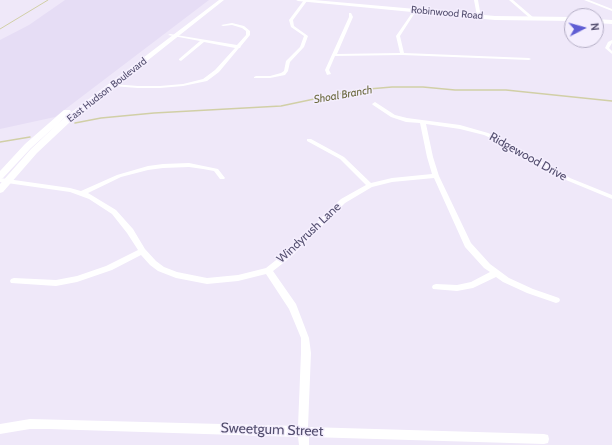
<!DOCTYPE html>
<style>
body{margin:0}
#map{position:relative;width:612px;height:445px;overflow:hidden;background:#efe8f9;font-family:Cabin,sans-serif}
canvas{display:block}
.north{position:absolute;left:564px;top:8px;width:40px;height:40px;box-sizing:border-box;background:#f4eefd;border:1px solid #b4aec5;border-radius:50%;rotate:84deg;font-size:11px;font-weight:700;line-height:16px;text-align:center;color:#544f70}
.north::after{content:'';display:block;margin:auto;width:14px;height:18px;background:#5f5dd3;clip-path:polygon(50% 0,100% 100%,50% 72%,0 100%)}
</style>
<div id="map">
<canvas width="612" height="445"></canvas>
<div class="north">N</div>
</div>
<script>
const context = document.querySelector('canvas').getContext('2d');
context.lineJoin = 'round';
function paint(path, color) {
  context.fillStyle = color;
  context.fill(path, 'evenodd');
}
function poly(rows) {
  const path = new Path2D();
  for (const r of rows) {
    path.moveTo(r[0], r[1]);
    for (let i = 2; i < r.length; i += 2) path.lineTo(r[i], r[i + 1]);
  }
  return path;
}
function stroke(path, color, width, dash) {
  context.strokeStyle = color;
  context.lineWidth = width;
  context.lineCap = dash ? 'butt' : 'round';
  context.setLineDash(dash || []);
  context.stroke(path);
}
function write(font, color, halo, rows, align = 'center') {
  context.font = font + ' Cabin,sans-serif';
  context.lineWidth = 3;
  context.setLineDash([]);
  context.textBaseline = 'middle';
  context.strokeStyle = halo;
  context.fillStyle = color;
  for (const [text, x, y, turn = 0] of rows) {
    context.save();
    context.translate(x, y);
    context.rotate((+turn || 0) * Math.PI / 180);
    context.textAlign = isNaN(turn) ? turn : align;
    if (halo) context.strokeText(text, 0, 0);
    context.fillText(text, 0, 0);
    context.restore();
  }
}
const residential = poly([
 [65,0,209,0,55,117,0,129,0,40,29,25]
]);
const streamFar1 = poly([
 [0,29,48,0]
]);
const stream = poly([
 [75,123,101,118,154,113,281,106,357,90,392,87,423,87,455,90,506,90,612,101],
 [0,142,30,137]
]);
const minor = poly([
 [304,0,307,1,293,20,294,26,308,36,304,47,290,62,288,71,285,75,270,78,254,78,254,77,256,76,270,76,281,73,284,71,286,61,300,47,304,36,291,27,289,20,304,0],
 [509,0,513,0,534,18,534,20,532,20,509,0],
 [584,0,589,0,612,9,612,11,584,0],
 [414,10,416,11,400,36,404,53,529,58,531,59,529,60,402,55,335,56,329,70,331,74,327,75,325,70,349,17,349,13,351,13,353,17,337,54,400,53,396,36,414,10],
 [232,23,244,26,250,31,250,35,241,46,240,48,239,48,219,72,207,81,183,86,160,88,138,88,112,86,110,85,112,84,138,86,160,86,183,84,203,79,215,70,235,48,204,42,181,61,179,60,179,59,200,41,168,35,170,34,237,45,246,35,246,31,242,28,232,25,223,26,221,25,232,23],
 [612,40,612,43,609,48,612,51,612,54,605,48,608,42,612,40],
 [375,102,395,115,407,118,460,125,488,133,510,143,570,178,612,195,612,199,566,180,506,145,484,135,460,129,426,124,433,157,439,176,471,243,490,264,509,278,533,289,559,298,560,300,559,302,556,303,527,293,503,282,496,277,473,288,457,291,433,289,432,287,433,285,436,284,457,285,471,282,490,272,484,268,465,247,434,178,392,182,372,187,345,203,291,257,273,271,296,304,309,338,311,353,308,427,544,434,548,435,549,439,548,443,544,444,309,437,309,445,299,445,298,437,49,429,30,429,0,434,0,424,30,419,298,426,301,353,301,338,289,309,266,274,238,281,207,284,176,278,158,271,150,265,141,255,112,270,77,282,56,286,11,283,10,281,11,279,14,278,56,280,77,276,106,266,138,250,127,233,112,214,89,199,70,192,0,182,0,178,70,188,81,191,117,175,148,166,163,164,189,163,218,169,225,178,224,179,220,179,214,171,203,169,189,167,163,168,148,170,121,177,88,193,116,210,133,229,145,249,156,261,164,267,177,272,207,278,238,275,266,268,285,253,341,199,366,185,340,159,307,141,307,139,311,139,344,157,371,183,392,178,432,174,427,157,420,123,406,122,391,117,373,105,372,104,375,102]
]);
const tertiary = poly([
 [474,0,478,0,481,17,477,16,474,0]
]);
const secondary = poly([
 [219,0,224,0,70,122,37,153,3,192,0,193,0,184,31,149,64,118,219,0],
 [296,0,314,0,495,16,572,17,572,21,495,20,298,1,296,0],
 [596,19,612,20,612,24,596,23,596,19],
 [64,110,70,110,71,112,31,148,3,178,0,179,0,171,25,144,64,110]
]);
const farStreetnames = [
 ["Robinwood Road",447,13,5],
 ["East Hudson Boulevard",107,90,-38]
];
const farWaternames = [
 ["Shoal Branch",343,95,-10]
];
const streetNames = [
 ["Ridgewood Drive",528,157,29],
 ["Windyrush Lane",309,233,-43]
];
const nearStreetnames = [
 ["Sweetgum Street",272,430,2]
];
paint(residential, '#e6ddf5');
stroke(streamFar1, '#d1cfa6', 1);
stroke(stream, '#d1cfa6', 1.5);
paint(minor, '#fff');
paint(tertiary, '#fff');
paint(secondary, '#fff');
write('10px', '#544f70', '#f4eefd', farStreetnames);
write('italic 11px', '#6d6b41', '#f4eefd', farWaternames);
write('12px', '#544f70', '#f4eefd', streetNames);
write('14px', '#544f70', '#f4eefd', nearStreetnames);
</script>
